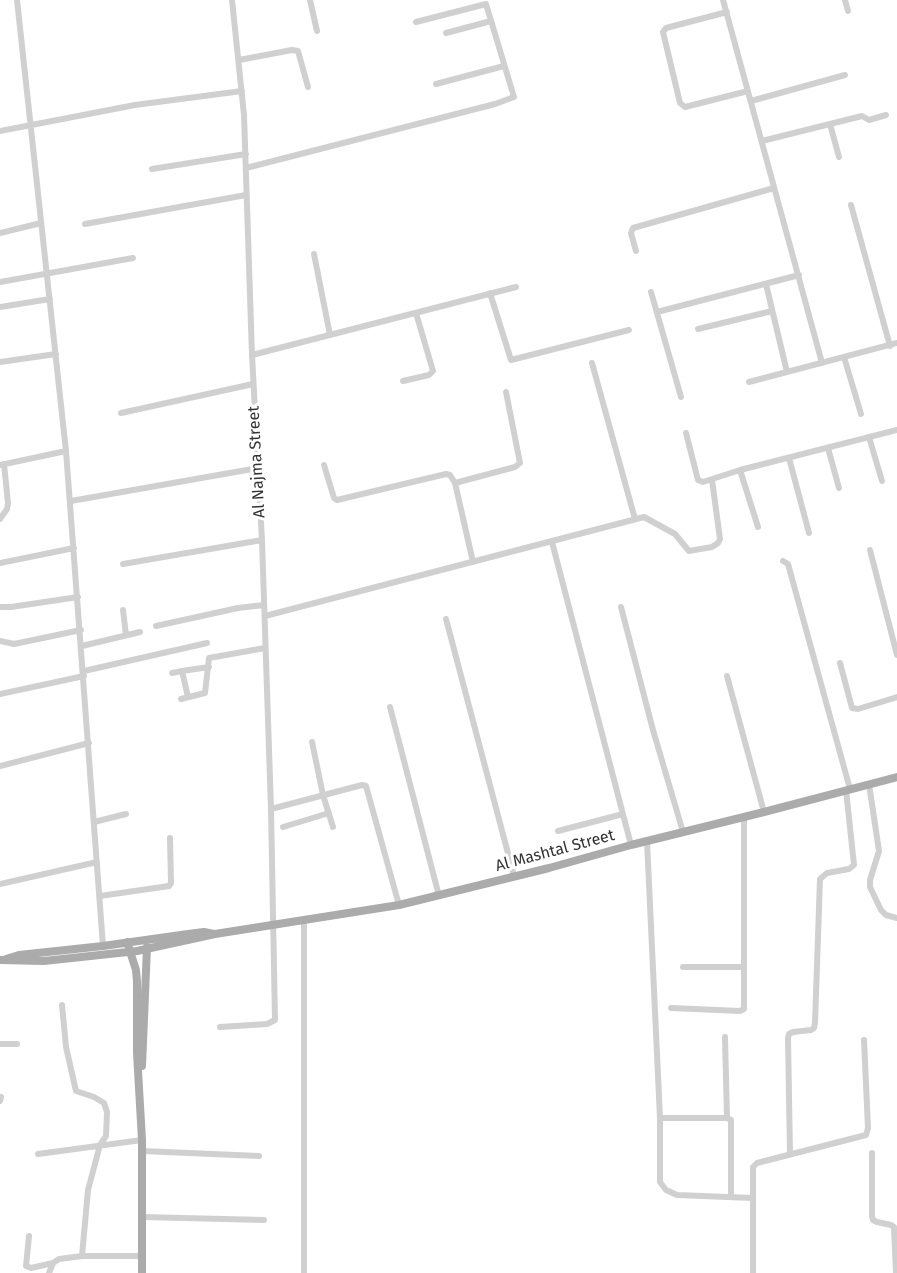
<!DOCTYPE html>
<style>
body{margin:0}
canvas{display:block;background:#fff}
</style>
<canvas width="897" height="1273"></canvas>
<script>
const context = document.querySelector('canvas').getContext('2d');
context.lineJoin = 'round';
function poly(rows) {
  const path = new Path2D();
  for (const r of rows) {
    path.moveTo(r[0], r[1]);
    for (let i = 2; i < r.length; i += 2) path.lineTo(r[i], r[i + 1]);
  }
  return path;
}
function stroke(path, color, width, dash) {
  context.strokeStyle = color;
  context.lineWidth = width;
  context.lineCap = dash ? 'butt' : 'round';
  context.setLineDash(dash || []);
  context.stroke(path);
}
function write(font, color, halo, rows, align = 'center') {
  context.font = font + ' "Fira Sans",sans-serif';
  context.lineWidth = 6;
  context.setLineDash([]);
  context.textBaseline = 'middle';
  context.strokeStyle = halo;
  context.fillStyle = color;
  for (const [text, x, y, turn = 0] of rows) {
    context.save();
    context.translate(x, y);
    context.rotate((+turn || 0) * Math.PI / 180);
    context.textAlign = isNaN(turn) ? turn : align;
    if (halo) context.strokeText(text, 0, 0);
    context.fillText(text, 0, 0);
    context.restore();
  }
}
const minor = poly([
 [17,0,66,451,103,946],
 [310,0,317,31],
 [723,0,822,363],
 [845,0,848,11],
 [727,12,666,28,663,32,680,103,685,107,748,91],
 [446,33,491,21],
 [239,60,292,50,298,51,308,87],
 [436,84,504,66],
 [751,101,845,75],
 [830,124,839,157],
 [0,131,135,105,242,91],
 [762,141,862,116,869,120,886,115],
 [246,168,495,104,514,97,486,4,416,22],
 [152,169,246,154],
 [851,205,890,346],
 [85,224,246,195],
 [0,233,41,223],
 [636,251,631,233,633,228,774,188],
 [314,254,330,335],
 [0,282,133,258],
 [766,284,787,372],
 [651,292,681,397],
 [490,293,511,360,629,330],
 [0,307,50,299],
 [657,312,799,275],
 [698,329,772,311],
 [252,355,516,287],
 [844,357,861,414],
 [0,362,56,354],
 [592,363,635,519],
 [403,381,429,375,433,371,416,313],
 [749,382,897,343],
 [121,413,253,384],
 [686,433,698,480,703,482,740,470,897,430],
 [869,437,882,481],
 [828,448,839,488],
 [789,458,809,533],
 [0,465,66,451],
 [324,465,334,498,337,500,446,474,450,475,455,483,473,562],
 [740,470,758,527],
 [455,483,515,467,520,463,506,392],
 [71,501,258,468],
 [0,519,7,509,8,503,4,464],
 [552,542,631,845],
 [870,550,897,655],
 [783,561,788,564,850,789],
 [0,563,74,548],
 [123,564,262,540],
 [0,607,11,607,78,597],
 [621,607,653,730,683,832],
 [123,610,126,635],
 [265,616,644,517,675,534,689,551,712,547,718,543,720,539,712,480],
 [446,619,514,876],
 [156,626,238,608,264,605],
 [0,641,14,644,81,630],
 [82,646,140,632],
 [840,663,852,708,858,709,897,697],
 [84,671,207,643],
 [182,671,209,667],
 [172,673,182,671,188,697],
 [727,676,764,812],
 [0,694,84,676],
 [181,699,205,693,209,658,265,648],
 [390,707,439,896],
 [312,742,323,795,333,827],
 [0,766,89,743],
 [869,784,879,851,870,880,870,887,881,910,886,915,897,918],
 [271,809,362,785,366,786,399,905],
 [94,822,126,814],
 [283,827,329,813],
 [558,831,623,814],
 [647,841,660,1118,660,1182,666,1190,677,1195,753,1198],
 [0,884,97,862],
 [100,896,169,886,171,883,170,838],
 [683,967,744,967],
 [62,1005,66,1047,76,1091,94,1097,104,1103,107,1112,106,1136,100,1145,88,1190,82,1256],
 [671,1008,740,1011,744,1009,744,817],
 [220,1027,267,1024,275,1020,271,809,262,540,252,355,244,115,232,0],
 [725,1037,727,1118,731,1120,731,1197],
 [0,1044,17,1044],
 [0,1101,1,1097],
 [660,1118,727,1118],
 [142,1151,259,1156],
 [872,1153,872,1216,873,1220,877,1222,891,1225,894,1227,896,1273],
 [38,1154,142,1140],
 [790,1154,788,1038,789,1034,793,1032,811,1030,814,1028,815,1023,820,879,827,873,849,869,854,865,846,790],
 [142,1217,264,1220],
 [29,1236,26,1266,31,1268,53,1263,59,1259,82,1256,142,1256],
 [49,1273,53,1263],
 [304,1273,304,921],
 [753,1273,753,1167,757,1163,866,1135,868,1128,864,1040]
]);
const major = poly([
 [127,942,136,970,137,982,137,1053,142,1140,142,1273],
 [6,959,19,955,103,946,188,934,204,932,214,934],
 [0,960,44,961,137,951,215,934,399,905,549,868,631,845,764,812,897,777],
 [142,1066,147,947]
]);
const streetNames = [
 ["Al Najma Street",257,462,-93],
 ["Al Mashtal Street",555,851,-15]
];
stroke(minor, '#d0d0d0', 6);
stroke(major, '#ababab', 8);
write('16px', '#333', '#fff', streetNames);
</script>
